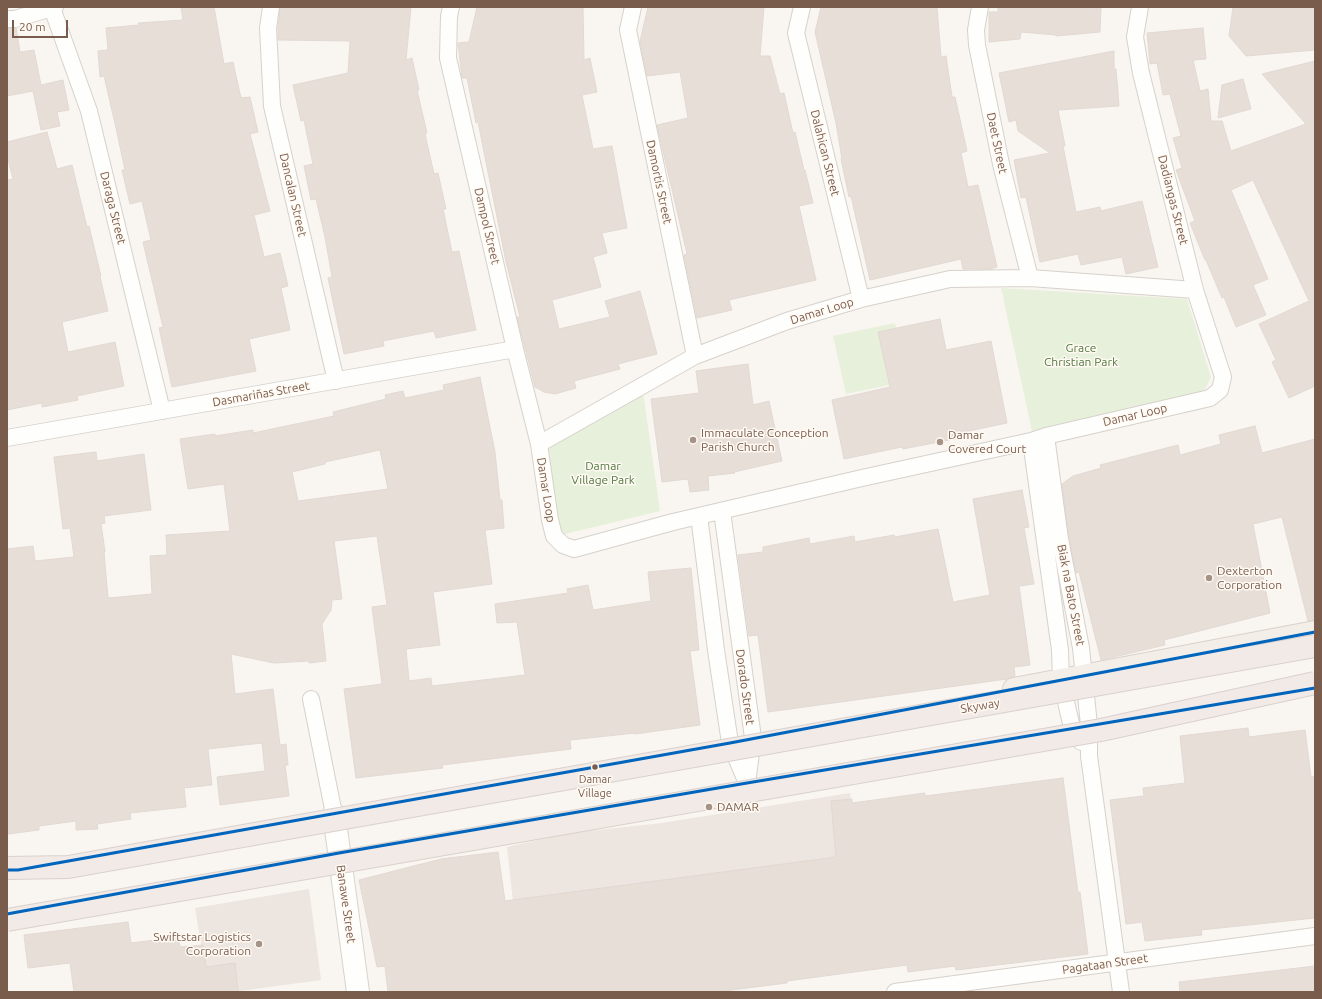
<!DOCTYPE html>
<meta charset="utf-8">
<style>
body{margin:0}
#map{position:relative;width:1322px;height:999px;overflow:hidden;background:#f9f5f0;font-family:Ubuntu,sans-serif}
canvas{display:block}
.frame{position:absolute;inset:0;border:8px solid #7a5c4d;pointer-events:none}
.scale{position:absolute;left:12px;top:20px;width:56px;height:18px;box-sizing:border-box;border:2px solid #7a5c4d;border-top:0;padding-left:5px;font-size:12px;line-height:14px;white-space:nowrap;color:#7a5c4d;-webkit-text-stroke:3px #fffaf3;paint-order:stroke}
</style>
<div id="map">
<canvas width="1322" height="999"></canvas>
<div class="frame"></div>
<div class="scale">20 m</div>
</div>
<script>
const context = document.querySelector('canvas').getContext('2d');
context.lineJoin = 'round';
function paint(path, color) {
  context.fillStyle = color;
  context.fill(path, 'evenodd');
}
function poly(rows) {
  const path = new Path2D();
  for (const r of rows) {
    path.moveTo(r[0], r[1]);
    for (let i = 2; i < r.length; i += 2) path.lineTo(r[i], r[i + 1]);
  }
  return path;
}
function stroke(path, color, width, dash) {
  context.strokeStyle = color;
  context.lineWidth = width;
  context.lineCap = dash ? 'butt' : 'round';
  context.setLineDash(dash || []);
  context.stroke(path);
}
function write(font, color, halo, rows, align = 'center') {
  context.font = font + ' Ubuntu,sans-serif';
  context.lineWidth = 3;
  context.setLineDash([]);
  context.textBaseline = 'middle';
  context.strokeStyle = halo;
  context.fillStyle = color;
  for (const [text, x, y, turn = 0] of rows) {
    context.save();
    context.translate(x, y);
    context.rotate((+turn || 0) * Math.PI / 180);
    context.textAlign = isNaN(turn) ? turn : align;
    if (halo) context.strokeText(text, 0, 0);
    context.fillText(text, 0, 0);
    context.restore();
  }
}
const industrial = poly([
 [850,793,869,913,519,956,507,847,569,833,662,823],
 [309,889,321,980,240,991,239,992,209,992,195,908]
]);
const green = poly([
 [1001,288,1187,299,1211,377,1204,391,1032,431],
 [895,323,908,381,846,394,833,336],
 [643,392,660,511,565,534,558,533,542,449]
]);
const building = poly([
 [181,7,214,7,224,64,233,62,241,98,250,97,258,132,250,134,270,211,254,215,264,257,280,253,288,286,281,288,290,330,249,339,256,371,172,387,159,328,163,327,143,242,151,240,142,201,130,204,122,170,125,170,116,128,104,76,100,77,98,51,108,50,106,28,139,25,138,23,183,20,181,7],
 [280,7,411,7,406,60,412,58,419,90,417,90,427,133,425,134,434,174,438,173,446,209,443,209,452,252,459,251,476,330,436,338,434,331,383,341,384,346,344,354,328,278,332,277,325,237,316,199,311,200,304,166,313,164,304,120,301,121,293,85,348,73,350,41,278,40,278,28,280,7],
 [477,7,583,7,584,60,590,58,597,92,582,95,593,149,612,146,627,228,602,233,607,253,593,257,601,287,552,300,559,329,610,317,605,301,640,291,657,354,618,364,620,369,574,381,576,388,555,394,544,392,535,387,517,317,520,317,506,262,478,122,476,123,467,78,462,78,458,43,469,42,477,7],
 [648,7,764,7,760,56,770,56,780,94,784,93,793,133,795,132,804,170,805,170,813,203,799,206,816,280,729,300,732,310,697,318,684,255,687,254,657,125,688,118,680,72,647,76,640,41,648,7],
 [821,7,937,7,941,57,946,56,952,97,955,97,967,151,961,153,968,187,978,185,997,267,990,269,963,269,961,259,870,280,851,196,849,197,841,159,842,159,836,123,815,32,821,7],
 [998,7,1101,7,1100,32,1056,36,1056,35,1021,32,1020,39,989,42,989,12,998,12,998,7],
 [1233,7,1315,7,1315,50,1246,56,1229,36,1233,7],
 [7,28,16,28,20,52,34,50,41,85,63,80,69,110,57,112,60,126,41,130,33,91,7,96,7,28],
 [1203,28,1206,59,1193,60,1200,91,1208,89,1211,121,1222,121,1231,151,1306,124,1262,74,1315,61,1315,386,1289,398,1272,362,1276,360,1259,324,1309,301,1253,180,1231,190,1268,279,1253,285,1266,315,1236,327,1224,297,1222,298,1206,260,1205,260,1190,223,1195,221,1176,170,1182,168,1173,138,1181,136,1170,94,1163,95,1157,63,1150,64,1147,33,1203,28],
 [1114,51,1114,69,1116,69,1119,106,1058,110,1065,146,1063,146,1076,212,1100,207,1101,211,1142,201,1158,267,1126,274,1122,257,1081,265,1078,254,1040,262,1026,197,1021,198,1014,160,1050,153,1018,131,1016,120,1009,122,999,73,1114,51],
 [1243,79,1251,109,1218,118,1222,85,1243,79],
 [47,132,57,169,72,165,87,227,89,226,101,276,100,277,108,311,62,322,68,352,115,342,124,386,77,396,78,400,42,407,42,403,7,410,7,180,13,179,7,155,7,142,47,132],
 [940,319,946,350,991,341,1007,423,964,432,965,437,903,449,902,447,844,459,832,400,890,387,878,332,940,319],
 [748,364,753,405,769,401,782,461,734,472,735,473,708,476,709,490,690,492,688,479,662,482,651,399,699,393,696,371,748,364],
 [480,377,495,452,500,500,502,500,504,528,485,530,492,584,433,592,440,645,406,649,409,681,431,678,432,686,525,675,517,622,497,623,495,604,568,593,567,589,588,585,593,610,651,601,648,572,691,568,699,650,690,651,700,725,635,734,635,733,570,740,571,749,442,765,443,768,356,778,344,689,382,684,372,607,387,605,377,536,334,541,342,599,332,600,331,610,322,624,326,661,309,663,309,661,274,663,231,654,235,694,273,689,280,745,286,744,288,765,285,765,289,796,220,805,217,777,265,771,262,743,208,749,212,785,184,788,186,807,130,813,131,819,97,824,98,829,76,830,76,821,39,826,39,830,8,834,7,824,7,549,33,546,35,561,74,557,70,528,63,529,54,457,96,452,97,461,144,454,151,510,104,516,105,523,101,524,105,552,104,552,108,598,152,594,150,556,167,555,166,535,230,531,224,484,188,489,180,439,215,434,215,436,253,430,253,433,334,416,333,412,386,399,385,395,403,391,405,398,444,390,443,385,480,377],
 [380,450,388,489,298,501,292,472,325,464,325,462,380,450],
 [1255,426,1262,453,1315,439,1315,620,1308,621,1282,517,1253,524,1270,613,1164,640,1165,645,1101,660,1079,572,1076,573,1069,537,1062,484,1073,476,1101,468,1100,465,1178,445,1180,455,1221,444,1219,435,1255,426],
 [1022,490,1029,527,1024,528,1034,584,1019,586,1030,665,1014,667,1015,676,1007,679,768,712,758,635,749,636,738,555,763,552,763,547,809,538,810,544,854,536,855,542,894,535,895,537,938,529,953,602,990,595,973,499,1022,490],
 [1248,728,1249,737,1305,730,1311,777,1315,776,1315,918,1201,930,1202,935,1145,941,1142,922,1126,924,1110,800,1144,796,1143,788,1185,783,1180,736,1248,728],
 [1063,778,1078,893,1080,892,1088,954,956,970,955,966,908,972,907,965,787,981,787,983,716,992,388,992,385,966,377,967,359,880,441,859,498,852,505,901,836,857,831,801,852,799,852,803,925,793,925,796,1063,778],
 [128,922,131,943,179,937,180,947,203,945,206,967,235,963,238,992,74,992,70,963,28,968,24,935,128,922],
 [1315,966,1315,992,1180,992,1179,982,1315,966]
]);
const minor = poly([
 [271,7,268,28,272,106,336,381],
 [451,7,449,16,448,58,515,349,539,444,550,520,554,536,563,545,574,549,673,522,862,478,1031,441,1046,436,1210,398,1220,390,1223,377,1195,290,1141,73,1135,37,1140,7],
 [633,7,628,30,695,356],
 [802,7,796,33,861,299],
 [980,7,976,30,977,45,1001,164,1030,278],
 [52,8,89,111,162,411],
 [7,19,15,19,55,7],
 [1046,436,1060,539,1081,648,1089,725,1089,756,1121,992],
 [7,438,515,349],
 [1031,441,1060,650,1061,680,1072,728,1081,742],
 [539,444,695,356,787,321,861,299,950,279,1030,278,1195,290],
 [722,511,753,738,747,783],
 [699,516,716,650,730,743,747,783],
 [311,699,334,814],
 [895,992,1315,936]
]);
const secondary = poly([
 [334,814,358,992]
]);
const primary = poly([
 [1014,689,1315,632]
]);
const motorwayBridge = poly([
 [7,868,68,867,1315,646],
 [7,920,1101,730,1315,683]
]);
const bus1 = poly([
 [7,870,18,870,730,743,1315,632],
 [7,914,339,853,747,783,1315,688]
]);
const markers = [
 [693,440,4,"#a69286"],
 [940,442,4,"#a69286"],
 [1209,578,4,"#a69286"],
 [595,767,3.5,"#7a5c4d"],
 [709,807,4,"#a69286"],
 [259,944,4,"#a69286"]
];
const busNames = [
 ["Damar",595,779],
 ["Village",595,793]
];
const streetNames = [
 ["Daet Street",997,143,78],
 ["Dalahican Street",825,153,76],
 ["Damortis Street",659,182,78],
 ["Dancalan Street",293,195,77],
 ["Dadiangas Street",1173,200,76],
 ["Daraga Street",113,208,76],
 ["Dampol Street",487,226,77],
 ["Damar Loop",822,311,-17],
 ["Dasmariñas Street",261,394,-10],
 ["Damar Loop",1135,415,-13],
 ["Damar Loop",546,490,81],
 ["Biak na Bato Street",1071,595,79],
 ["Dorado Street",745,687,82],
 ["Skyway",980,706,-10],
 ["Banawe Street",346,904,82],
 ["Pagataan Street",1105,964,-8]
];
const parkNames = [
 ["Grace",1081,348],
 ["Christian Park",1081,362],
 ["Damar",603,466],
 ["Village Park",603,480]
];
const poiNames = [
 ["Immaculate Conception",701,433],
 ["Parish Church",701,447],
 ["Damar",948,435],
 ["Covered Court",948,449],
 ["Dexterton",1217,571],
 ["Corporation",1217,585],
 ["DAMAR",717,807],
 ["Swiftstar Logistics",251,937,"right"],
 ["Corporation",251,951,"right"]
];
paint(industrial, '#ede5e0');
paint(green, '#e7f0db');
paint(building, '#e6ded7');
stroke(building, '#e2d8d2', 1);
stroke(minor, '#d7d1cb', 18);
stroke(secondary, '#d9d2cb', 24);
stroke(primary, '#dad1cc', 24);
stroke(minor, '#fefefd', 16);
stroke(secondary, '#fefefd', 22);
stroke(primary, '#f3eee8', 22);
stroke(motorwayBridge, '#dad1cc', 24, []);
stroke(motorwayBridge, '#f2eae7', 22);
stroke(bus1, '#0065bd', 3);
for (const [x, y, r, color] of markers) {
  const dot = new Path2D();
  dot.arc(x, y, r, 0, 2 * Math.PI);
  context.fillStyle = color;
  context.fill(dot);
  stroke(dot, '#fffaf3', 1.5);
}
write('11px', '#7a5c4d', '#fffaf3', busNames);
write('12px', '#7a5c4d', '#fffaf3', streetNames);
write('12px', '#537a41', '#fffaf3', parkNames);
write('12px', '#7a5c4d', '#fffaf3', poiNames, 'left');
</script>
